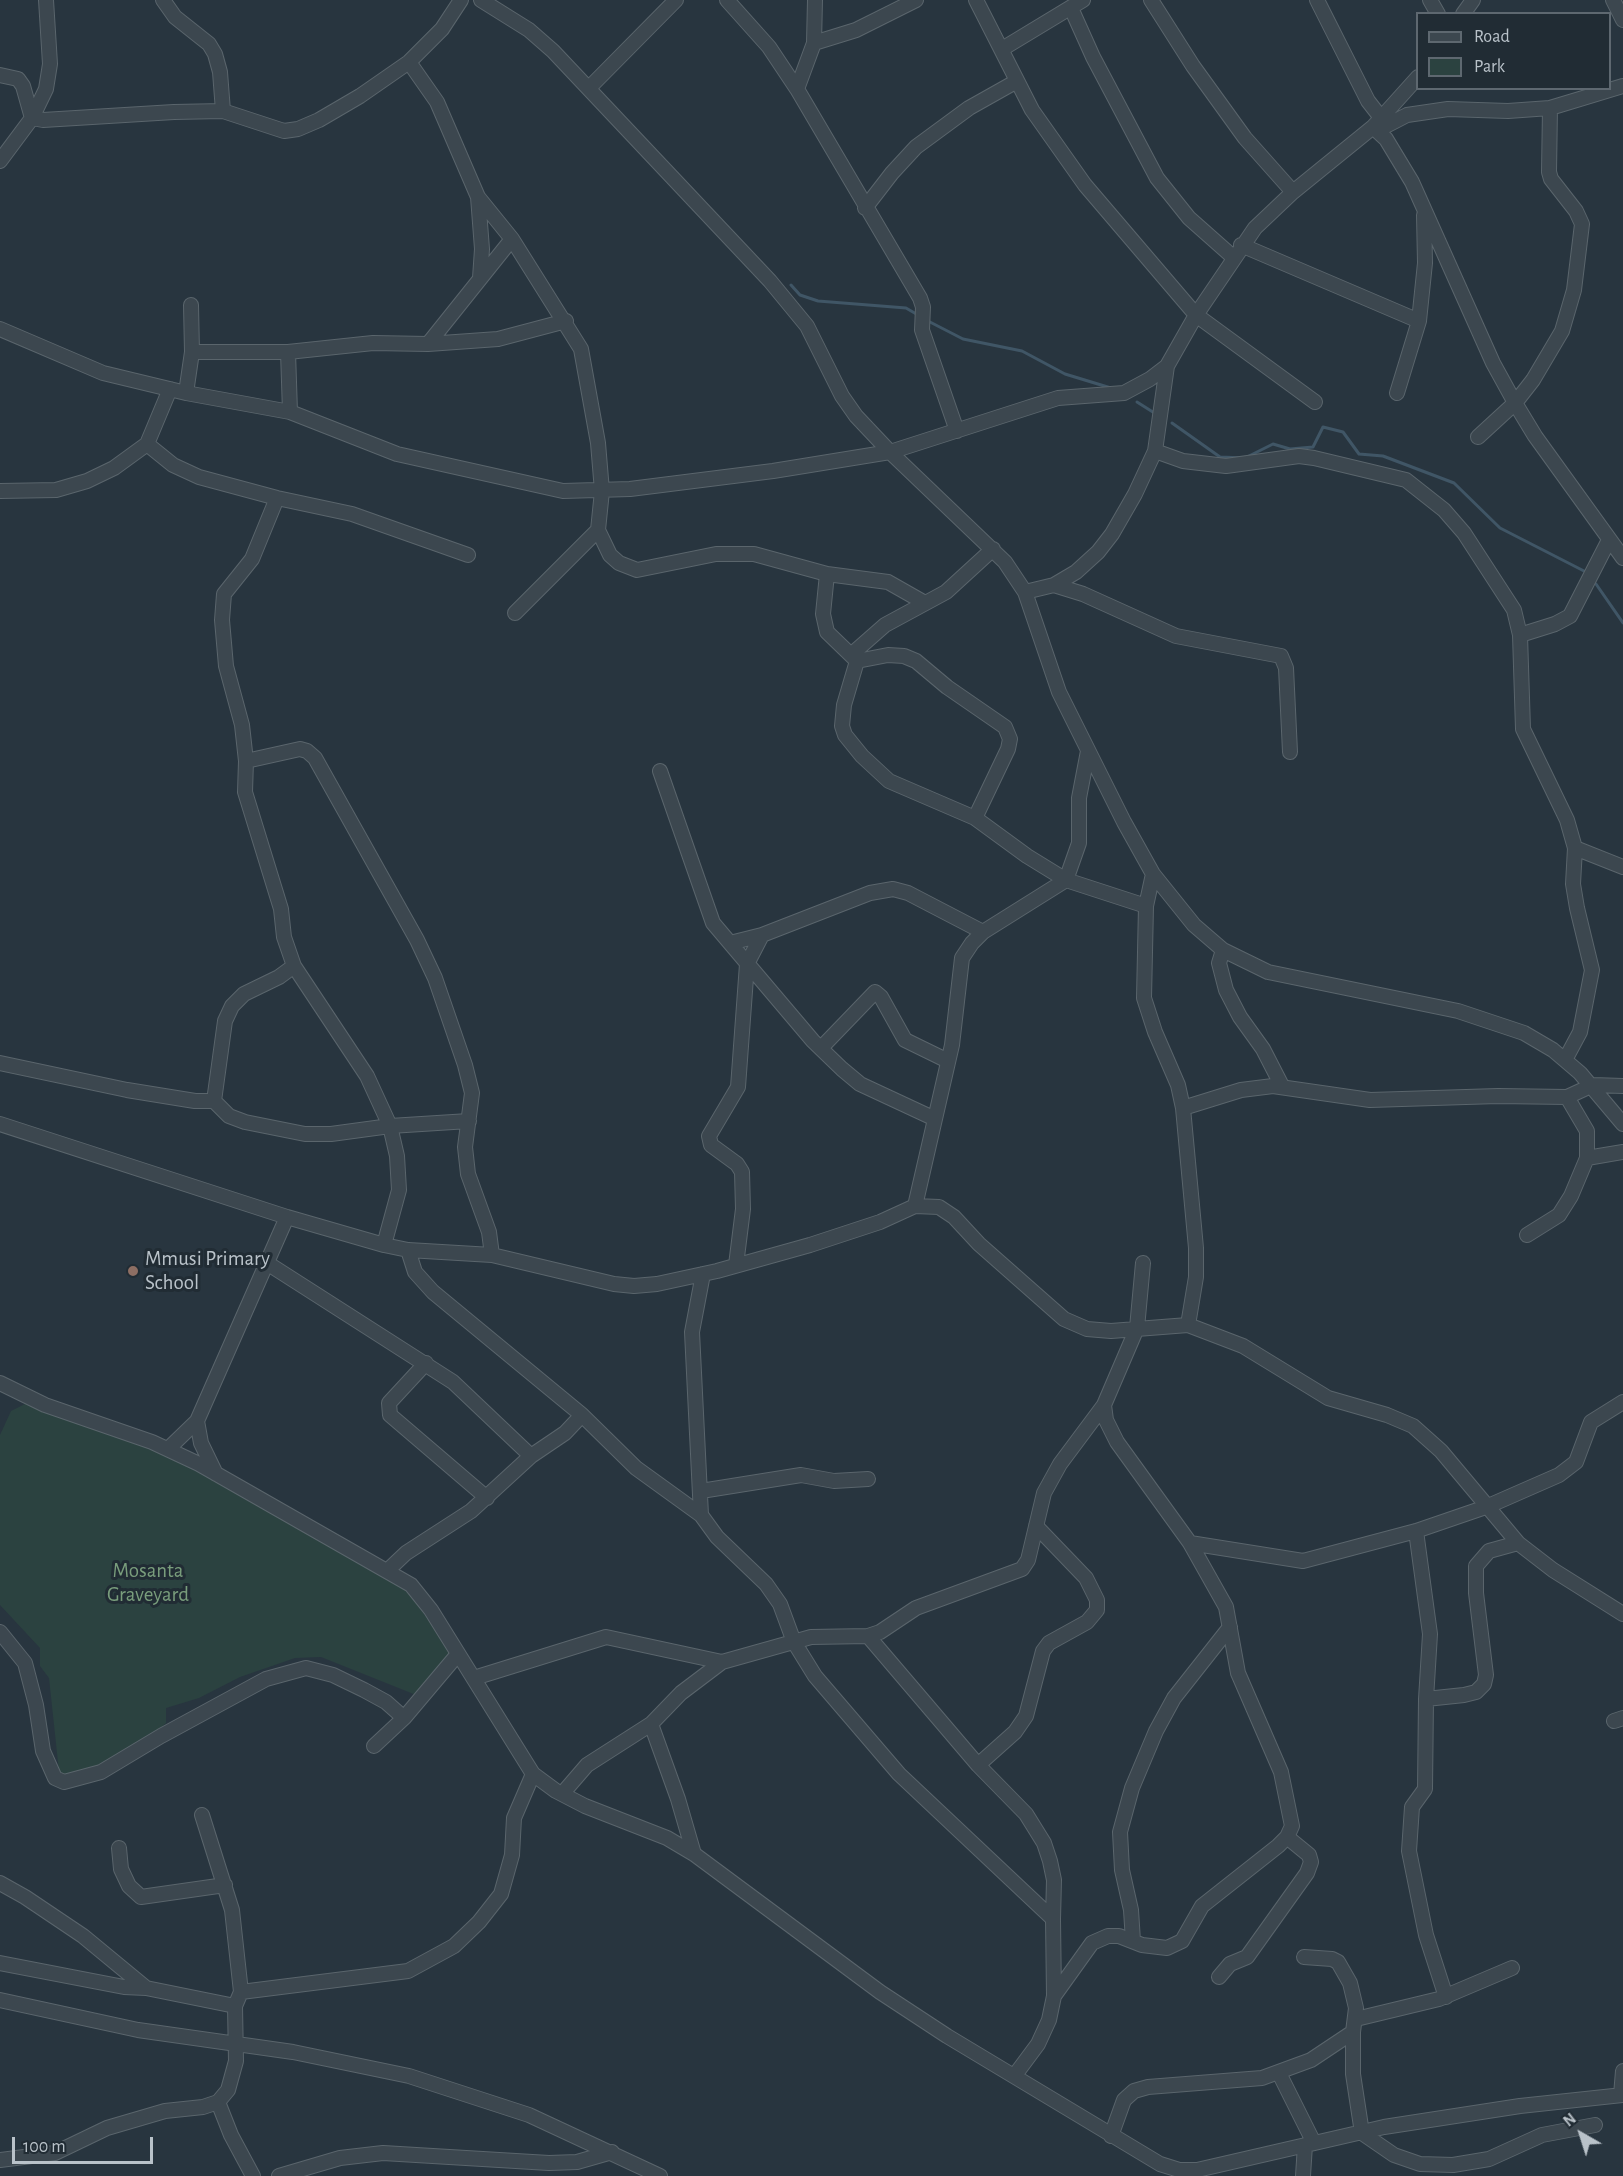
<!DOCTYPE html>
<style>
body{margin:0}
#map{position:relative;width:1623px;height:2176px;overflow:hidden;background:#28353f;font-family:"Alegreya Sans",sans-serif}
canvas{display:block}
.legend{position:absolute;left:1416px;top:12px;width:195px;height:78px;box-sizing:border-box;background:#212c34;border:2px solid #5e6870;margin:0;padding:8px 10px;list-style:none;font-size:18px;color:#b9c2c9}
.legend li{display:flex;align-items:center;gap:12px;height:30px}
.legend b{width:30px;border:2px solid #5e6870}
.north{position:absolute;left:1551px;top:2104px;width:60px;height:60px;-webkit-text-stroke:4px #212c34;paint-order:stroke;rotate:321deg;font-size:16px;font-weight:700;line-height:24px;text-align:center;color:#b9c2c9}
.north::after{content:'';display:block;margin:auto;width:21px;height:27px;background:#b9c2c9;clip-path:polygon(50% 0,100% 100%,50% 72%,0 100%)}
.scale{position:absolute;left:12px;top:2137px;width:141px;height:27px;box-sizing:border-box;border:3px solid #b9c2c9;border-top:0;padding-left:8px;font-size:18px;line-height:21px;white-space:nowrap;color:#b9c2c9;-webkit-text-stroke:4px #212c34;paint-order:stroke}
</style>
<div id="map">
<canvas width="1623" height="2176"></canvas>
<ul class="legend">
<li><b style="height:8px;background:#3c474f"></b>Road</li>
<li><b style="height:16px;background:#2b4240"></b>Park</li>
</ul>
<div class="north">N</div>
<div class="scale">100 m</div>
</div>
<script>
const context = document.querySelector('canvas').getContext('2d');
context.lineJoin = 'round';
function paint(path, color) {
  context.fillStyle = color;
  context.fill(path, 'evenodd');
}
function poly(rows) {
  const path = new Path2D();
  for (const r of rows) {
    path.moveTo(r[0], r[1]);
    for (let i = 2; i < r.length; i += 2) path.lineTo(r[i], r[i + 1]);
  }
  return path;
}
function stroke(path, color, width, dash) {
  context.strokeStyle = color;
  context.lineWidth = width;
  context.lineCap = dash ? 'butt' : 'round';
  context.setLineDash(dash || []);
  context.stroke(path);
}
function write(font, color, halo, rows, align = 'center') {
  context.font = font + ' "Alegreya Sans",sans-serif';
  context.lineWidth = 6;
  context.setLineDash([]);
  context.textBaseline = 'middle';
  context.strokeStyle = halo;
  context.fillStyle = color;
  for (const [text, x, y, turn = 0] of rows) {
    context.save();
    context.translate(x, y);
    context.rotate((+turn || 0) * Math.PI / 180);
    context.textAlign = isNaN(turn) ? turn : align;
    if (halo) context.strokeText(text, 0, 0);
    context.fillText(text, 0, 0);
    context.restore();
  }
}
const green = poly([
 [33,1400,192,1465,404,1586,451,1652,416,1695,321,1657,295,1658,240,1677,199,1698,166,1708,166,1723,152,1736,137,1742,117,1763,60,1781,49,1678,40,1666,40,1648,0,1605,0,1435,11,1411]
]);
const stream = poly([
 [791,285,800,295,818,301,906,308,918,315],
 [928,321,963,339,1022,351,1065,374,1111,388],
 [1137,402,1156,414],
 [1172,423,1220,457,1245,458,1273,444,1290,449,1313,447,1323,427,1343,432,1359,454,1383,456,1454,483,1500,528,1584,571],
 [1596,584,1623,623]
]);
const minor = poly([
 [163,0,175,17,209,44,215,54,220,72,223,111],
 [481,0,529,30,553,51,770,281,807,326,842,396,856,416,890,452,1005,562,1025,592,1059,692,1124,822,1153,874,1194,925,1223,950,1268,972,1458,1011,1524,1033,1553,1050,1580,1073,1623,1124],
 [727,0,769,47,797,89,814,43,815,0],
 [976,0,1032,110,1085,185,1196,315,1315,402],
 [1151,0,1193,66,1245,138,1293,192],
 [1317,0,1368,101,1382,119],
 [1430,0,1438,14],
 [1613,0,1623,20],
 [1071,8,1093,57,1157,178,1189,218,1233,257],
 [1463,14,1473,0],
 [814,43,856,30,916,0],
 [1002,49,1083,0],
 [409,62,437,102,478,197,512,239,581,349,598,443,602,491,598,530,610,555,619,563,637,570,716,554,754,554,827,574,823,614,827,632,857,661,844,705,842,726,845,735,862,756,889,781,975,818,1027,856,1066,880,1146,906],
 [0,75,18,79,23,86,32,118,43,120,174,112,223,111,284,131,298,129,319,120,360,96,409,62,442,29,461,0],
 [589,88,676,0],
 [797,89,920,298,923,307,922,330,957,431],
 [1373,127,1386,139,1412,182,1493,363,1515,403,1535,436,1623,558],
 [1378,130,1407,115,1448,109,1508,111,1550,108,1623,86],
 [0,161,32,118,46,89,50,64,46,0],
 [478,197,482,249,480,278],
 [865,208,892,173,916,147,969,108,1017,81],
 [1241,245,1419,321],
 [0,329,103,373,186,393,290,412,397,454,563,491,630,489,773,471,890,452,1058,398,1124,393,1150,379,1167,366,1196,315,1255,228,1293,192,1373,127,1418,77],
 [428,344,498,339,566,321],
 [192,352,288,352,373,343,428,344,512,239],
 [288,352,290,412],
 [186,393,192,352,191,305],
 [1397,393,1419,321,1425,263,1424,215],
 [1478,437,1515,403,1533,380,1562,331,1574,290,1582,224,1576,211,1551,179,1549,172,1550,108],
 [147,444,173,465,199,477,277,498,352,514,468,555],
 [1155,451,1183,461,1226,466,1299,456,1314,458,1406,480,1444,510,1464,533,1514,610,1520,635],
 [0,491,56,490,87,481,114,468,147,444,170,389],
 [277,498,252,559,224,594,222,620,226,666,242,725,246,761,245,792,281,909,284,937,294,966,367,1076,390,1126,397,1156,399,1190,384,1245],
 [827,574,888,582,925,603],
 [1054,585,1083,594,1176,636,1281,656,1286,668,1290,752],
 [1025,592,1054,585,1076,572,1098,552,1112,534,1135,494,1155,451,1167,366],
 [515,613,598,530],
 [852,654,885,625,946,592,993,549],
 [857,661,888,655,904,656,916,661,947,687,1005,727,1010,739,1008,749,975,818],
 [246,761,300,749,307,751,315,758,417,940,435,978,465,1065,472,1093,465,1147,468,1174,489,1232,492,1255],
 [660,771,713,923,813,1041,842,1069,860,1084,933,1118],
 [1575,848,1623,867],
 [1153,874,1146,906,1144,998,1155,1032,1178,1085,1183,1108,1196,1248,1196,1277,1188,1325],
 [730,943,762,935,870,893,893,889,908,893,983,932],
 [1223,950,1219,963,1226,990,1240,1017,1263,1049,1282,1086],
 [821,1048,875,992,881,997,905,1040,948,1061],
 [1565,1060,1580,1032,1592,970,1577,908,1573,884,1575,848,1567,820,1523,729,1520,635,1555,624,1570,616,1609,540],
 [0,1063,127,1090,195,1101,214,1101,225,1021,232,1006,244,994,279,977,294,966],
 [214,1101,229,1116,245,1122,305,1134,331,1134,390,1126,469,1121],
 [1183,1108,1241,1090,1273,1086,1370,1100,1498,1096,1567,1097,1593,1085,1623,1086],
 [0,1124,287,1217,384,1245,408,1250,492,1255,614,1284,634,1286,657,1284,717,1271,810,1245,880,1222,915,1206,939,1207,954,1217,979,1244,1064,1319,1087,1329,1111,1331,1188,1325,1243,1346,1328,1398,1387,1415,1413,1426,1441,1451,1518,1543,1553,1570,1623,1614],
 [1587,1158,1623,1152],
 [915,1206,952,1045,962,958,972,943,983,932,1066,880,1079,843,1079,798,1088,751],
 [1527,1235,1559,1215,1571,1196,1587,1158,1587,1131,1567,1097],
 [408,1250,415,1272,433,1292,582,1415,636,1468,701,1515],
 [267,1263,453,1382,531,1456],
 [736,1265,743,1209,742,1172,737,1164,711,1145,709,1136,738,1087,747,964,762,935],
 [703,1274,692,1332,701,1515,717,1537,766,1584,780,1604,794,1642,815,1676,899,1774,1053,1919,1054,1996,1049,2020,1038,2044,1015,2075],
 [426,1363,389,1403,390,1415,487,1498],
 [0,1383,45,1405,152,1442,199,1464,411,1585,431,1610,533,1774,556,1791,585,1806,667,1838,694,1854,880,1992,947,2036,1160,2164,1179,2170,1197,2170,1384,2127,1520,2106,1623,2095],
 [168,1449,197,1421],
 [216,1474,201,1443,197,1421,287,1217],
 [701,1491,801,1475,834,1481,868,1479],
 [1416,1531,1430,1634,1426,1699,1464,1695,1476,1692,1484,1684,1486,1675,1476,1593,1476,1566,1489,1551,1518,1543],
 [1190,1543,1303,1561,1416,1531,1486,1507,1559,1475,1576,1462,1591,1422,1623,1402],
 [387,1571,406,1553,471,1511,531,1456,565,1433,582,1415],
 [0,1632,25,1663,36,1705,43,1751,55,1778,64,1782,101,1772,161,1736,266,1679,306,1668,333,1675,364,1690,386,1702,404,1718],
 [868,1636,978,1765,1026,1814,1044,1843,1050,1861,1054,1880,1053,1919],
 [474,1678,606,1637,722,1662],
 [1426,1699,1425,1789,1412,1807,1409,1851,1426,1935,1446,1997],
 [1614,1721,1623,1718],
 [651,1724,678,1799,694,1854],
 [374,1746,404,1718,458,1654],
 [978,1765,1015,1732,1026,1716,1043,1651,1049,1643,1087,1622,1097,1610,1097,1600,1086,1578,1036,1526],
 [562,1794,587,1765,651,1724,681,1693,722,1662,811,1637,868,1636,880,1632,916,1608,1022,1569,1028,1560,1044,1493,1060,1464,1104,1405],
 [202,1815,232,1910,241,1992],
 [119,1848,121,1869,129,1886,141,1897,225,1885],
 [0,1883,25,1897,83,1936,146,1988,235,2006],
 [1133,1941,1131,1910,1122,1870,1120,1832,1132,1788,1156,1731,1174,1698,1230,1627],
 [1304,1957,1332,1959,1338,1962,1350,1983,1356,2008,1353,2032,1353,2074,1362,2133,1394,2155,1420,2164,1453,2165,1489,2159,1542,2135,1595,2125],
 [0,1963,124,1987,146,1988],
 [1219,1977,1230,1964,1247,1957,1307,1873,1311,1862,1309,1855,1287,1837],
 [1054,1996,1092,1943,1108,1936,1119,1936,1142,1945,1167,1948,1182,1941,1202,1906,1278,1846,1287,1837,1292,1826,1281,1772,1238,1673,1226,1607,1190,1543,1117,1442,1106,1420,1104,1405,1137,1328,1143,1263],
 [0,2000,138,2030,293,2052,409,2076,529,2115,660,2176],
 [1356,2019,1439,1999,1512,1968],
 [1279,2073,1314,2143],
 [1621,2095,1623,2071],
 [218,2102,231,2135,253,2176],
 [1111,2136,1124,2100,1134,2091,1148,2087,1262,2078,1311,2060,1353,2032],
 [0,2160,55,2153,107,2128,165,2111,203,2107,218,2102,228,2090,236,2061,235,2006,241,1992,408,1971,454,1946,479,1922,501,1894,512,1855,514,1818,533,1774],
 [279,2176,340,2158,383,2153,549,2163,577,2162,612,2152],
 [1303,2176,1305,2145]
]);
const markers = [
 [133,1271,6,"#8d6e63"]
];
const poiNames = [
 ["Mmusi Primary",145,1259],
 ["School",145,1283]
];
const parkNames = [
 ["Mosanta",148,1571],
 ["Graveyard",148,1595]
];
paint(green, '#2b4240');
stroke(stream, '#405666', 3);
stroke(minor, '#5a656c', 16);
stroke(minor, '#3c474f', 14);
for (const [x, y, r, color] of markers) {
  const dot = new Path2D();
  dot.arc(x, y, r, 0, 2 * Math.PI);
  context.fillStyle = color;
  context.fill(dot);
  stroke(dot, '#212c34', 2);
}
write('21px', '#b9c2c9', '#212c34', poiNames, 'left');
write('21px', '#799d7c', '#212c34', parkNames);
</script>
